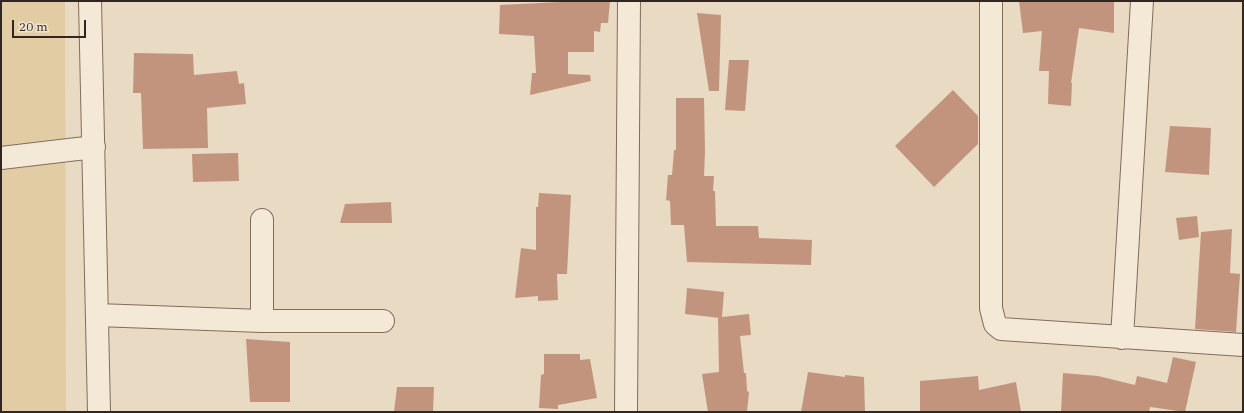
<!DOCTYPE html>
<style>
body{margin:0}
#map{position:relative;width:1244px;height:413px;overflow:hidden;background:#e9dac3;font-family:"IBM Plex Serif",serif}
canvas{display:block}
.frame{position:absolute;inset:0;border:2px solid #33261f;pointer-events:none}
.scale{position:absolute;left:12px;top:20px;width:74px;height:18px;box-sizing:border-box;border:2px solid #33261f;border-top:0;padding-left:5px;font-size:12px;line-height:14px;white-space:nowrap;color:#33261f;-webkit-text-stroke:3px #f1e5d2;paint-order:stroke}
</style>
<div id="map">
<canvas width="1244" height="413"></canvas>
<div class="frame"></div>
<div class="scale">20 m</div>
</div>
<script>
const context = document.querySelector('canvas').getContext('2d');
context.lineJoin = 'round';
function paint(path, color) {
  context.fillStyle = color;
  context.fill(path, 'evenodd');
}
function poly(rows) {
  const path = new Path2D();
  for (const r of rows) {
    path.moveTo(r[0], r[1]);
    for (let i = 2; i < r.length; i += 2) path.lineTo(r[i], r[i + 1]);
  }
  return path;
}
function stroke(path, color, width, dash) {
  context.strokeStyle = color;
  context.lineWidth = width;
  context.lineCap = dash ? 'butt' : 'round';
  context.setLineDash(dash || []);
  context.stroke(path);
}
const sand = poly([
 [1,1,65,1,66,412,1,412]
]);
const building = poly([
 [580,1,610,1,608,23,601,23,600,32,594,31,594,52,568,52,568,74,590,75,591,81,530,95,532,73,536,73,534,36,499,34,500,5],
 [1019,1,1114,1,1114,33,1079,28,1071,83,1072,83,1071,106,1048,104,1049,71,1039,71,1042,31,1023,33],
 [697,13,721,15,719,91,709,91],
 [134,53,193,54,194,75,237,71,239,84,244,83,246,104,207,108,208,148,143,149,141,93,133,93],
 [729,60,749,60,745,111,725,110],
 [953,90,978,116,978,144,934,187,895,146],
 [676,98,704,98,705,152,704,176,714,176,713,191,715,191,716,226,758,226,759,238,812,240,811,265,687,262,684,225,671,225,670,201,666,200,668,175,672,175,674,150,676,150],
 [1170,126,1211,128,1209,175,1165,172],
 [238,153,239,181,193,182,192,154],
 [539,193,571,195,567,274,557,274,558,300,538,301,538,296,515,298,521,248,536,250,536,207,538,207],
 [391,202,392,223,340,223,345,204],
 [1197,216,1199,237,1179,240,1176,218],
 [1232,229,1230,273,1240,274,1236,332,1195,329,1201,232],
 [687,288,724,292,722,317,749,314,751,335,740,336,744,373,746,373,747,391,749,392,747,412,708,412,702,374,719,372,718,318,720,318,685,314],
 [246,339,290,342,290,402,250,402],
 [544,354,580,354,580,360,590,359,597,398,558,405,558,409,539,408,541,375,544,374],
 [1173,357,1196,362,1185,412,1150,407,1149,412,1061,412,1063,373,1098,376,1135,385,1137,376,1167,383],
 [808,372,845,377,845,375,864,377,865,412,801,412],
 [978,376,979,390,1016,382,1021,412,920,412,920,381],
 [397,387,434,387,433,412,394,412]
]);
const minor = poly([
 [90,1,99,412],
 [991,1,991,308,995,324,1001,329,1243,345],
 [1,158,94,147],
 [262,220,262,321],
 [97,315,262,321,383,321],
 [1122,338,1142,1],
 [626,412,629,1]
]);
paint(sand, '#e2cca3');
paint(building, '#c3947d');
stroke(minor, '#816c5c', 24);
stroke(minor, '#f4e8d6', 22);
</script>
